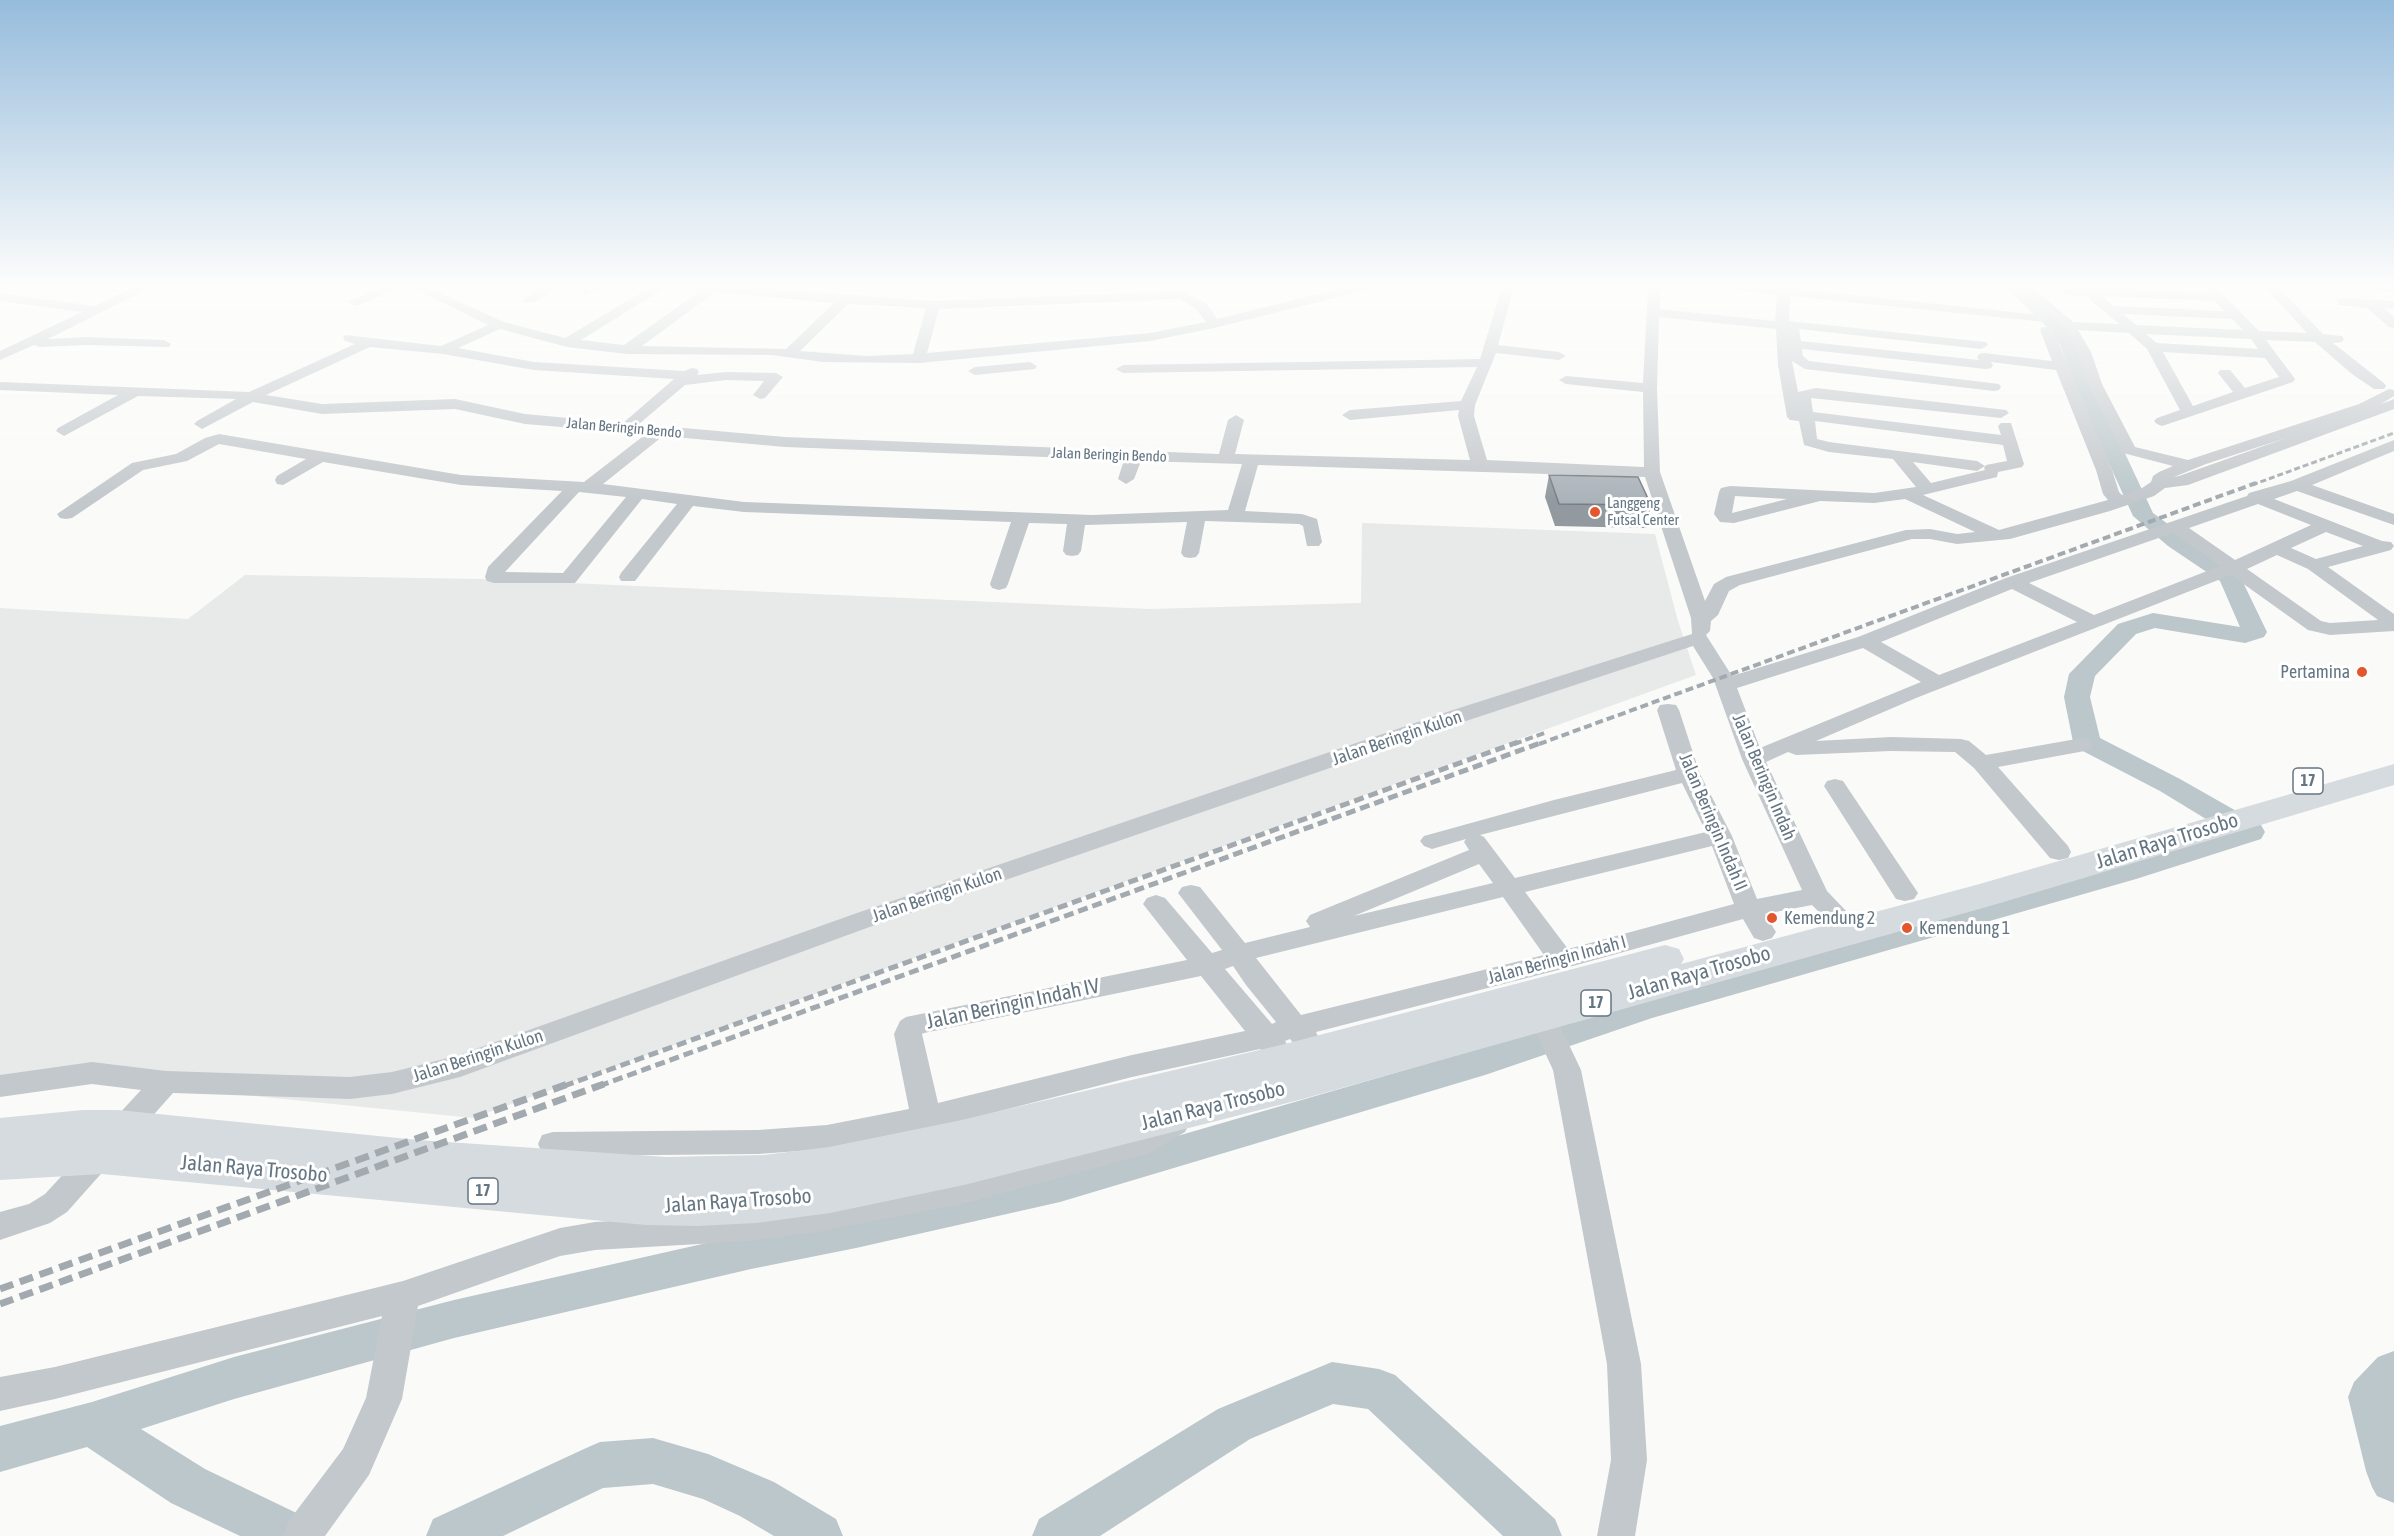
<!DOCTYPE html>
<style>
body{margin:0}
canvas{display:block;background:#fafaf8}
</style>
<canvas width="2394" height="1536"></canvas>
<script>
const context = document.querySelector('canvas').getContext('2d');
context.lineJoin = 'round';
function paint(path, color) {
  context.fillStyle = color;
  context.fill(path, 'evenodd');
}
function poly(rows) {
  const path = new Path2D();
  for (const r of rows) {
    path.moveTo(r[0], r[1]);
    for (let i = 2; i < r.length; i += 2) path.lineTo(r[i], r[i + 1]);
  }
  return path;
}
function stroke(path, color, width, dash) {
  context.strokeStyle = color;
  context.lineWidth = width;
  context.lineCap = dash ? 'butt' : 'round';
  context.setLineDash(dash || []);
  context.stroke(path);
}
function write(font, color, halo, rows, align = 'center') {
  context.font = font + ' "Asap Condensed",sans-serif';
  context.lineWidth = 6;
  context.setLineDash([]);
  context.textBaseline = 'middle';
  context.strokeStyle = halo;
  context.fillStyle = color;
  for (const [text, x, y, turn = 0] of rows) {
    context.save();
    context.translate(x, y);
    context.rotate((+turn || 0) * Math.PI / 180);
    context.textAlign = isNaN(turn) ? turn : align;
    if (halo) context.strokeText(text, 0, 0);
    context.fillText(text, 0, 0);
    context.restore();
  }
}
const built = poly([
 [1362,523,1655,534,1678,621,1696,675,473,1118,214,1092,87,1067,0,1088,0,608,188,619,245,575,481,579,1150,609,1361,603]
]);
const river = poly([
 [2006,287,2024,287,2065,325,2078,345,2106,413,2153,513,2184,536,2238,572,2267,632,2264,637,2245,643,2155,628,2136,634,2095,676,2090,697,2100,738,2180,779,2261,825,2265,832,2261,839,2136,879,1652,1018,1485,1075,1060,1202,856,1248,751,1269,454,1338,234,1399,141,1429,205,1469,309,1519,316,1536,240,1536,171,1503,87,1447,0,1472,0,1426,92,1402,234,1357,454,1300,751,1233,856,1214,1060,1170,1481,1048,1644,995,2114,865,2224,830,2160,791,2077,748,2073,742,2064,697,2069,674,2118,624,2153,613,2240,627,2220,581,2168,546,2133,516,2086,413,2060,345,2052,332,2006,287],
 [2394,1351,2394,1503,2377,1496,2372,1487,2366,1471,2348,1397,2354,1382,2378,1357,2394,1351],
 [1332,1362,1379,1369,1395,1375,1555,1519,1562,1536,1503,1536,1368,1409,1333,1404,1250,1439,1100,1536,1032,1536,1039,1519,1218,1409,1332,1362],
 [653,1438,708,1454,774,1482,836,1519,843,1536,774,1536,740,1516,703,1499,653,1484,603,1488,503,1536,426,1536,433,1519,584,1449,600,1442,653,1438]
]);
const minor = poly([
 [134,287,151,287,48,339,86,337,164,340,171,344,169,347,86,345,40,347,34,345,0,360,0,351,82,312,0,301,0,293,95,306,134,287],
 [382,287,400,287,359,305,354,306,348,302,382,287],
 [411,287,427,287,504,322,565,338,651,287,666,287,581,340,624,345,700,291,691,287,743,287,933,301,1182,291,1206,303,1217,319,1346,287,1368,287,1366,290,1214,328,1150,341,919,363,823,362,772,355,627,354,567,347,500,329,458,348,534,362,684,371,692,368,697,369,699,372,697,375,726,372,776,373,783,377,765,398,760,399,753,395,764,381,726,380,685,385,639,424,785,437,1219,454,1228,420,1236,415,1244,420,1235,454,1470,460,1458,416,1459,410,1350,420,1342,415,1350,410,1461,401,1477,367,1123,373,1116,369,1123,365,1480,359,1502,287,1514,287,1498,345,1559,352,1566,356,1559,360,1496,353,1475,405,1474,416,1487,460,1644,467,1643,392,1566,384,1559,380,1566,376,1643,383,1648,287,1660,287,1660,309,1775,321,1777,295,1742,291,1736,287,1780,287,2040,315,2047,319,2045,322,1790,296,1789,321,1986,342,1988,345,1981,349,1799,329,1801,341,1979,360,1977,357,1979,354,1984,353,2052,361,2040,330,2042,327,2052,327,2112,470,2119,492,2122,495,2142,488,2151,482,2153,476,2159,472,2173,466,2123,453,2088,384,2077,352,2064,328,2018,287,2032,287,2073,322,2119,324,2086,296,2068,295,2062,291,2068,287,2088,287,2208,293,2206,290,2208,287,2216,287,2259,331,2307,333,2265,287,2278,287,2323,334,2342,336,2344,339,2342,342,2333,343,2384,383,2386,386,2384,389,2374,389,2352,374,2315,342,2266,340,2295,379,2293,382,2162,426,2157,424,2154,421,2157,418,2180,410,2147,349,2129,333,2078,330,2091,352,2102,384,2135,447,2188,460,2359,404,2389,389,2394,390,2394,396,2381,404,2394,399,2394,409,2188,485,2165,488,2154,496,2110,511,2010,539,1957,544,1930,539,1912,539,1740,585,1729,591,1718,615,1711,621,1710,631,1706,635,1732,676,1858,637,2006,578,2247,496,2249,493,2291,481,2394,440,2394,451,2312,485,2394,514,2394,525,2297,491,2274,499,2382,541,2391,542,2394,546,2391,550,2328,567,2394,614,2394,631,2330,635,2308,630,2231,575,1916,698,1816,741,1891,737,1961,739,1969,741,1986,755,2082,738,2090,740,2093,745,2090,750,1998,767,2068,846,2071,852,2068,858,2059,860,2050,858,1974,768,1955,752,1891,751,1796,755,1788,752,1766,762,1827,891,1848,913,1844,919,1835,922,1826,919,1812,905,1765,914,1776,932,1772,938,1763,941,1754,938,1743,919,1562,969,1316,1032,1319,1038,1315,1045,1305,1049,1295,1045,1290,1039,1285,1041,1288,1046,1284,1054,1274,1057,1264,1054,1260,1049,1132,1077,946,1125,827,1149,758,1154,553,1156,542,1153,538,1144,542,1135,553,1132,758,1130,827,1125,909,1109,894,1034,900,1021,906,1017,1187,960,1143,904,1147,898,1156,895,1165,898,1212,953,1222,950,1178,893,1182,887,1191,885,1200,887,1245,943,1310,927,1306,921,1310,915,1469,850,1464,842,1466,839,1432,849,1424,846,1420,841,1424,836,1554,800,1676,770,1657,710,1660,705,1668,704,1676,705,1679,710,1700,774,1732,836,1757,899,1802,890,1742,759,1713,678,1693,646,1469,720,875,925,460,1077,392,1094,350,1099,173,1093,67,1212,50,1223,0,1240,0,1212,29,1204,45,1194,141,1090,92,1084,0,1097,0,1075,92,1062,166,1071,350,1077,392,1072,456,1056,857,913,1453,710,1692,634,1691,618,1645,477,1258,465,1245,511,1302,514,1317,519,1322,542,1319,546,1307,546,1303,526,1299,524,1205,521,1199,553,1196,557,1190,558,1184,557,1181,553,1187,522,1085,525,1081,551,1078,555,1072,556,1066,555,1063,551,1067,524,1029,523,1008,584,1006,588,999,590,992,588,990,584,1011,522,744,512,693,506,635,581,621,581,619,577,621,573,677,504,642,499,575,583,494,583,487,581,485,577,488,567,562,491,461,485,323,462,283,485,277,484,275,480,277,476,306,459,219,444,187,461,143,470,72,518,66,519,60,518,57,514,132,463,176,454,205,438,219,434,461,475,584,482,646,434,525,424,455,409,322,414,253,402,202,429,194,424,197,421,236,399,138,396,64,436,56,431,58,428,118,395,0,390,0,382,249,392,355,344,345,341,343,338,345,335,441,346,488,325,411,287],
 [715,292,834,303,786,349,642,346,715,292],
 [2102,296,2215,301,2224,311,2113,306,2102,296],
 [1180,299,1196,309,1206,322,1150,333,927,353,939,309,1180,299],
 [848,304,926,308,913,354,867,356,800,351,848,304],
 [2123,314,2232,319,2243,330,2136,325,2123,314],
 [1659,317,1776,329,1778,365,1787,417,1790,420,1799,421,1804,445,1829,452,1893,459,1916,487,1874,493,1730,486,1721,488,1719,492,1714,514,1720,522,1734,523,1820,501,1874,503,1905,499,1975,532,1957,534,1930,529,1906,530,1726,577,1714,584,1705,601,1660,472,1657,388,1659,317],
 [2146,334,2251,339,2258,349,2157,343,2146,334],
 [370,347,443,354,534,370,674,379,623,423,525,414,455,399,322,404,266,395,370,347],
 [1802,349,1986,369,1991,368,1993,365,1991,362,2056,370,2096,470,2103,494,2108,500,1999,530,1923,495,1997,477,1998,472,2022,467,2024,464,2011,423,2001,423,1998,426,2001,435,1813,412,1811,398,2001,418,2009,413,2006,410,1816,388,1798,392,1792,361,1805,369,1994,391,1999,390,2001,387,1999,384,1809,361,1803,356,1802,349],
 [2163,352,2265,358,2279,377,2245,388,2230,370,2220,370,2218,373,2233,392,2193,406,2163,352],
 [1815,421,2003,445,2007,461,1986,465,1984,468,1985,470,1931,483,1913,462,1977,471,1985,466,1977,461,1829,442,1817,439,1815,421],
 [663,436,785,447,1124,460,1118,479,1126,484,1134,479,1141,461,1242,464,1228,510,1092,515,744,502,603,484,663,436],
 [2286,438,2179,476,2174,477,2206,464,2286,438],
 [579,492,626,497,563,573,505,572,579,492],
 [1735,496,1787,499,1732,513,1735,496],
 [2258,504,2311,525,2235,560,2189,528,2258,504],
 [2326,532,2363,546,2316,559,2291,548,2326,532],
 [2173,533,2220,566,2094,615,2029,583,2173,533],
 [2277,555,2308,569,2378,620,2330,623,2321,621,2247,569,2277,555],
 [2012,589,2077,622,1939,675,1881,642,2012,589],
 [1863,648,1921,682,1760,748,1737,688,1863,648],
 [1682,783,1706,832,1515,878,1484,837,1480,835,1682,783],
 [1712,846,1734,904,1568,949,1525,892,1712,846],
 [1479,864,1493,883,1354,916,1479,864],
 [1503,897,1544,955,1301,1015,1256,958,1503,897],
 [1233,966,1246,985,1276,1022,1272,1024,1225,969,1233,966],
 [1201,976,1245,1031,1132,1055,938,1103,922,1034,924,1033,1201,976],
 [543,287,560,287,534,302,524,302,523,299,543,287],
 [584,287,600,287,586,295,580,291,584,287],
 [2375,287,2394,287,2394,292,2381,291,2375,287],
 [2343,298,2394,301,2394,309,2384,308,2394,317,2394,328,2389,327,2367,308,2338,305,2337,302,2338,299,2343,298],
 [1030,362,1037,366,1035,369,975,375,968,371,975,367,1030,362],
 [1835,779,1843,781,1914,887,1918,893,1914,899,1905,901,1896,899,1824,786,1827,781,1835,779],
 [1543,1008,1553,1011,1581,1070,1641,1364,1647,1460,1635,1536,1597,1536,1611,1460,1607,1364,1553,1070,1529,1018,1533,1011,1543,1008],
 [1174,1112,1185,1116,1189,1124,1185,1132,1148,1154,962,1204,812,1233,750,1241,595,1250,560,1256,418,1306,402,1399,369,1475,325,1536,283,1536,288,1522,343,1449,366,1398,382,1316,55,1399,0,1411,0,1377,55,1367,403,1281,560,1228,595,1222,750,1213,812,1207,962,1178,1129,1135,1174,1112]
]);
const highway = poly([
 [2394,764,2394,785,1997,904,1299,1100,964,1185,830,1213,756,1223,698,1226,646,1225,102,1174,0,1180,0,1118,83,1110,118,1110,418,1140,666,1157,764,1155,829,1147,957,1121,1285,1044,1665,945,1679,949,1684,959,1681,964,1976,885,2394,764]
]);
const railFar3 = poly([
 [2252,485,2394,433]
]);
const railFar2 = poly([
 [1514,744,1547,732],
 [1539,744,2256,483]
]);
const railFar1 = poly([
 [564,1086,1518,742],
 [599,1086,1543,742]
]);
const rail = poly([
 [0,1289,568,1084],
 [0,1304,604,1084]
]);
const wall = poly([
 [1549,475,1651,505,1647,528,1555,526,1545,497]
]);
const building = poly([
 [1549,475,1638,477,1651,505,1559,504,1549,475]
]);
const markers = [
 [1595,512,6,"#e4572e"],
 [2362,672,6,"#e4572e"],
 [1772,918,6,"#e4572e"],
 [1907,928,6,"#e4572e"]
];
const farStreetnames = [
 ["Jalan Beringin Bendo",624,428,5],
 ["Jalan Beringin Bendo",1109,455,2]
];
const farPoinames = [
 ["Langgeng",1607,503],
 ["Futsal Center",1607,520]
];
const shields = [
 [2308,781,30],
 [1596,1003,30],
 [483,1191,30]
];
const shieldNames = [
 ["17",2308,781],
 ["17",1596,1003],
 ["17",483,1191]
];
const poiNames = [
 ["Pertamina",2350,672,"right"],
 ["Kemendung 2",1784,918],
 ["Kemendung 1",1919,928]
];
const streetNames = [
 ["Jalan Beringin Kulon",1397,738,-19],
 ["Jalan Beringin Indah",1764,777,67],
 ["Jalan Beringin Indah II",1713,822,67],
 ["Jalan Beringin Kulon",937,895,-19],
 ["Jalan Beringin Indah I",1557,960,-15],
 ["Jalan Beringin Kulon",478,1056,-18]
];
const nearStreetnames = [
 ["Jalan Raya Trosobo",2167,841,-17],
 ["Jalan Raya Trosobo",1699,973,-16],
 ["Jalan Beringin Indah IV",1013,1004,-12],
 ["Jalan Raya Trosobo",1213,1106,-14],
 ["Jalan Raya Trosobo",254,1169,5],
 ["Jalan Raya Trosobo",738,1201,-4]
];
paint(built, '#e8e9e9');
paint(river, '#bbc7cb');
paint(minor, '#c3c8cc');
paint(highway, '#d6dbdf');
stroke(railFar3, '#a2aab0', 3, [6, 3]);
stroke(railFar2, '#a2aab0', 4, [8, 4]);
stroke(railFar1, '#a2aab0', 5, [10, 5]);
stroke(rail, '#a2aab0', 7, [14, 7]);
paint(wall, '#929a9f');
paint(building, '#aab3b9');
stroke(building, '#777d82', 1.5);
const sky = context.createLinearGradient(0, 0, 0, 502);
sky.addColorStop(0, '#96bcdc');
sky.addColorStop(0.57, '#fdfdfc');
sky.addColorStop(1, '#fdfdfc00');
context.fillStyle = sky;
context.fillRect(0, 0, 2394, 502);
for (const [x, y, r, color] of markers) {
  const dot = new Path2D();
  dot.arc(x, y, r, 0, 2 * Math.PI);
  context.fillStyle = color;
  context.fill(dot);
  stroke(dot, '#fff', 2);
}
write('15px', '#657683', '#fff', farStreetnames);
write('15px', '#657683', '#fff', farPoinames, 'left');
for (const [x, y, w] of shields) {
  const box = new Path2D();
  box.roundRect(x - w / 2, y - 13, w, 26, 4.5);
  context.fillStyle = '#fff';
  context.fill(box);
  stroke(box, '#657683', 1.5);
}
write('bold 16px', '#657683', null, shieldNames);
write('18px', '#657683', '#fff', poiNames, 'left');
write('18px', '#657683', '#fff', streetNames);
write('21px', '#657683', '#fff', nearStreetnames);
</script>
